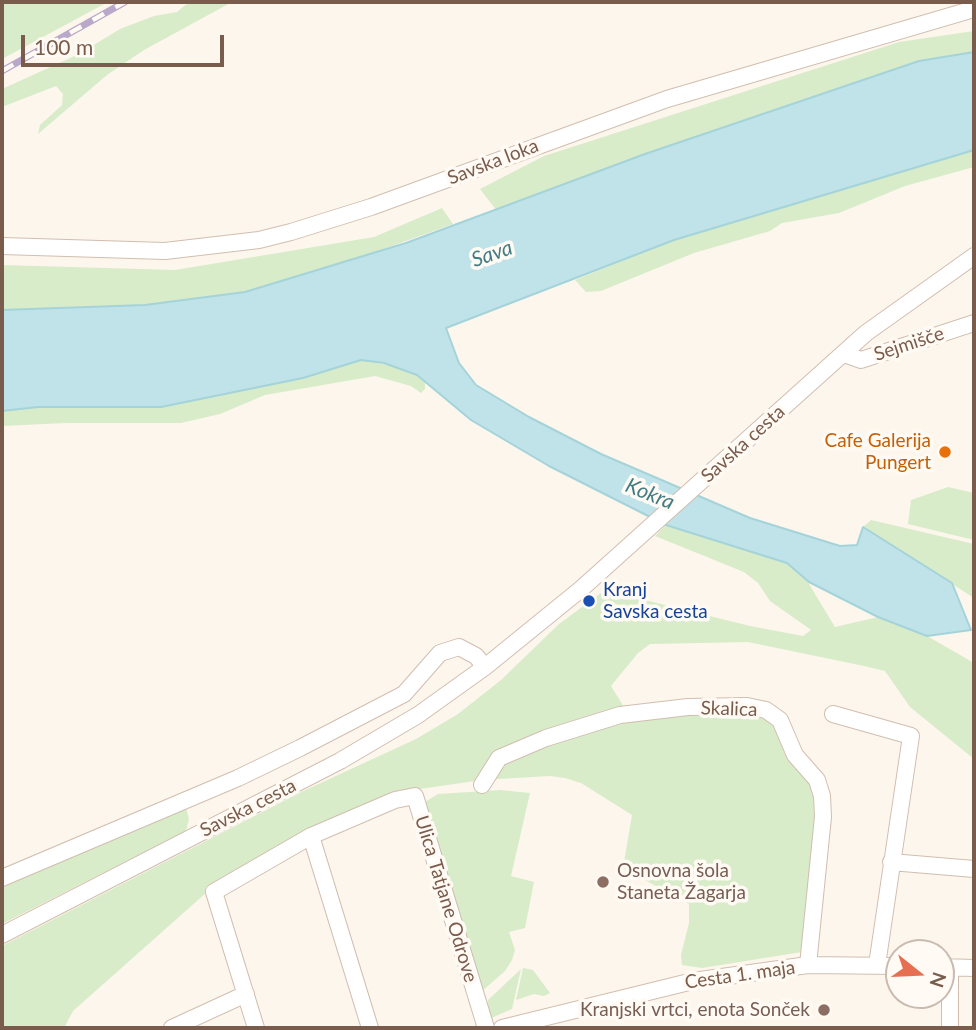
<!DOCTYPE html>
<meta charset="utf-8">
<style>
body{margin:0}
#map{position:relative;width:976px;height:1030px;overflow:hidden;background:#fdf6ec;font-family:Lato,sans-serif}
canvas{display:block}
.frame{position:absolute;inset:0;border:4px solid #7a5c4d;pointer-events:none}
.north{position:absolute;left:885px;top:939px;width:70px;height:70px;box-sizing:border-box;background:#fffaf3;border:2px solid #cabbb1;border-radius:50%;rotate:108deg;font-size:19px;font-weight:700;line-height:28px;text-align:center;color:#7a5c4d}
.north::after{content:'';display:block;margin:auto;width:24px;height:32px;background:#e76f51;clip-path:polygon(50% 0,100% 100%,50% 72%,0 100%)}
.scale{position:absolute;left:21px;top:35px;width:203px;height:32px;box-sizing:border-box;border:4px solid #7a5c4d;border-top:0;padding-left:9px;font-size:21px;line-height:24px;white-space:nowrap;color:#7a5c4d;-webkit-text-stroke:5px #fffaf3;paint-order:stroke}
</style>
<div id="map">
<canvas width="976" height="1030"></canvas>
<div class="frame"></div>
<div class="north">N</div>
<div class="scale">100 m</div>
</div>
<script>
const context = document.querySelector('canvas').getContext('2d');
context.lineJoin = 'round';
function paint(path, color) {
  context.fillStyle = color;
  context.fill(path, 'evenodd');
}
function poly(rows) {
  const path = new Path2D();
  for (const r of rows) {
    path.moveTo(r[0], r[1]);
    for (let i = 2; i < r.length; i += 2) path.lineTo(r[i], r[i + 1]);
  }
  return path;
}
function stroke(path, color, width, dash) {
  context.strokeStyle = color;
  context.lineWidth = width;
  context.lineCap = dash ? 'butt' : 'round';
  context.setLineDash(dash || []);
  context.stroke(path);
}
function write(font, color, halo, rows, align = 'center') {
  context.font = font + ' Lato,sans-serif';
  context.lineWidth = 7;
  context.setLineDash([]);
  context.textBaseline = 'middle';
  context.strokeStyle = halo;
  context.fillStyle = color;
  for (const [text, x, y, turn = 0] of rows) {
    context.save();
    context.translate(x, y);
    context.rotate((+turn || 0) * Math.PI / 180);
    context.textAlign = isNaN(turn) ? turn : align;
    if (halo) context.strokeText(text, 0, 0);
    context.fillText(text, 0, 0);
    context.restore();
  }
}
const green = poly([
 [2,2,108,2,2,59],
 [189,2,232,2,144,50,107,75,38,134,40,125,62,105,63,94,56,86,2,107,2,89,79,54,120,29,154,16,177,12],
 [974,31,974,52,919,61,645,154,497,211,480,189,544,156,899,42],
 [974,150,974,167,905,186,839,213,782,223,770,231,694,253,601,291,586,292,575,280,674,240],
 [442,208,453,224,342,264,245,292,145,305,2,310,2,265,175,270,374,237],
 [361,360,404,368,425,381,425,389,421,393,411,386,375,376,265,395,220,414,181,423,66,423,2,426,2,411,38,407,161,407,303,378],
 [948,487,974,493,974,540,908,524,911,500],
 [871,520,974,544,974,598,863,527],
 [666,525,787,563,803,574,835,627,878,617,915,629,974,663,974,759,910,707,885,671,864,666,748,642,650,644,638,653,611,686,629,715,753,712,779,727,784,753,807,775,818,797,802,952,702,968,682,965,681,955,689,923,689,904,623,868,632,815,581,783,565,778,550,776,482,780,406,791,207,892,73,1011,64,1028,2,1028,2,946,299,793,416,739,458,714,501,680,559,624,601,593,613,592,750,626,803,636,811,630,770,601,758,583,744,572,655,536],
 [500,790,530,793,511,876,534,882,525,928,509,932,515,950,512,960,505,971,481,992,425,802,438,794],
 [185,804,189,819,186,831,2,924,2,882],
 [523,968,533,970,550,993,544,996,534,994,516,1000],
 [521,969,512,1009,489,1019,488,1000]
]);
const water = poly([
 [974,52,974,150,674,240,446,328,459,363,476,385,529,417,601,454,750,518,840,546,857,545,863,527,952,583,971,630,927,636,878,617,809,582,787,563,666,525,549,466,471,420,417,375,384,363,361,360,303,378,161,407,38,407,2,411,2,310,145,305,245,292,406,243,645,154,919,61,974,52]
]);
const street = poly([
 [2,246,165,251,259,240,291,232,371,207,667,99,974,9],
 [844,354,861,360,974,323],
 [833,714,911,736,877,965],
 [482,785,499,758,546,738,620,715,688,707,747,706,766,710,780,720,795,755,817,780,822,796,823,817,808,965],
 [891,862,974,869],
 [2,878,238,778,300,748,404,694,440,653,459,647,476,656,485,667],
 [2,935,340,761,418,715,485,667,581,589,866,333,974,256],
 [941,967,974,968],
 [172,1028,246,994],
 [256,1028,214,892,311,836],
 [370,1028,311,836,395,800,415,796,486,1028],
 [502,1028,693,981,808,965,899,966],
 [950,1028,950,967]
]);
const rail = poly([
 [2,71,125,2]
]);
const markers = [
 [945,452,7,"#e8710a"],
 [589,601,7,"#1a4fb4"],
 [603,882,7,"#8d6e63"],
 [824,1010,7,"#8d6e63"]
];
const streetNames = [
 ["Savska loka",493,162,-21],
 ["Sejmišče",909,344,-18],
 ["Savska cesta",743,444,-42],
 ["Skalica",729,709,2],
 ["Savska cesta",248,808,-27],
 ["Ulica Tatjane Odrove",446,899,73],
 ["Cesta 1. maja",740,975,-8]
];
const foodNames = [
 ["Cafe Galerija",931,441],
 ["Pungert",931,463]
];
const transitNames = [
 ["Kranj",603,590],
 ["Savska cesta",603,612]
];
const educationNames = [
 ["Osnovna šola",617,871],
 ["Staneta Žagarja",617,893],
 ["Kranjski vrtci, enota Sonček",810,1010,"right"]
];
const waterNames = [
 ["Sava",492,254,-19],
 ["Kokra",650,494,22]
];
paint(green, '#d8ecc9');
paint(water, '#bfe3e8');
stroke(water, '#a5d3da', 2);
stroke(street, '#d1beb0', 18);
stroke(street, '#fff', 16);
stroke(rail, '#b9a8c9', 7);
stroke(rail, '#fffaf3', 4.5, [13]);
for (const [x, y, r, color] of markers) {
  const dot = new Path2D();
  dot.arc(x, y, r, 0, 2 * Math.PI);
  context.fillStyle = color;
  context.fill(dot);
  stroke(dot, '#fffaf3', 2.5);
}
write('19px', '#7a5c4d', '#fffaf3', streetNames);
write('19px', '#c56008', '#fffaf3', foodNames, 'right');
write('19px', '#164399', '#fffaf3', transitNames, 'left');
write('19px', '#785e54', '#fffaf3', educationNames, 'left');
write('italic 21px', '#437c86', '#fffaf3', waterNames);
</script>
